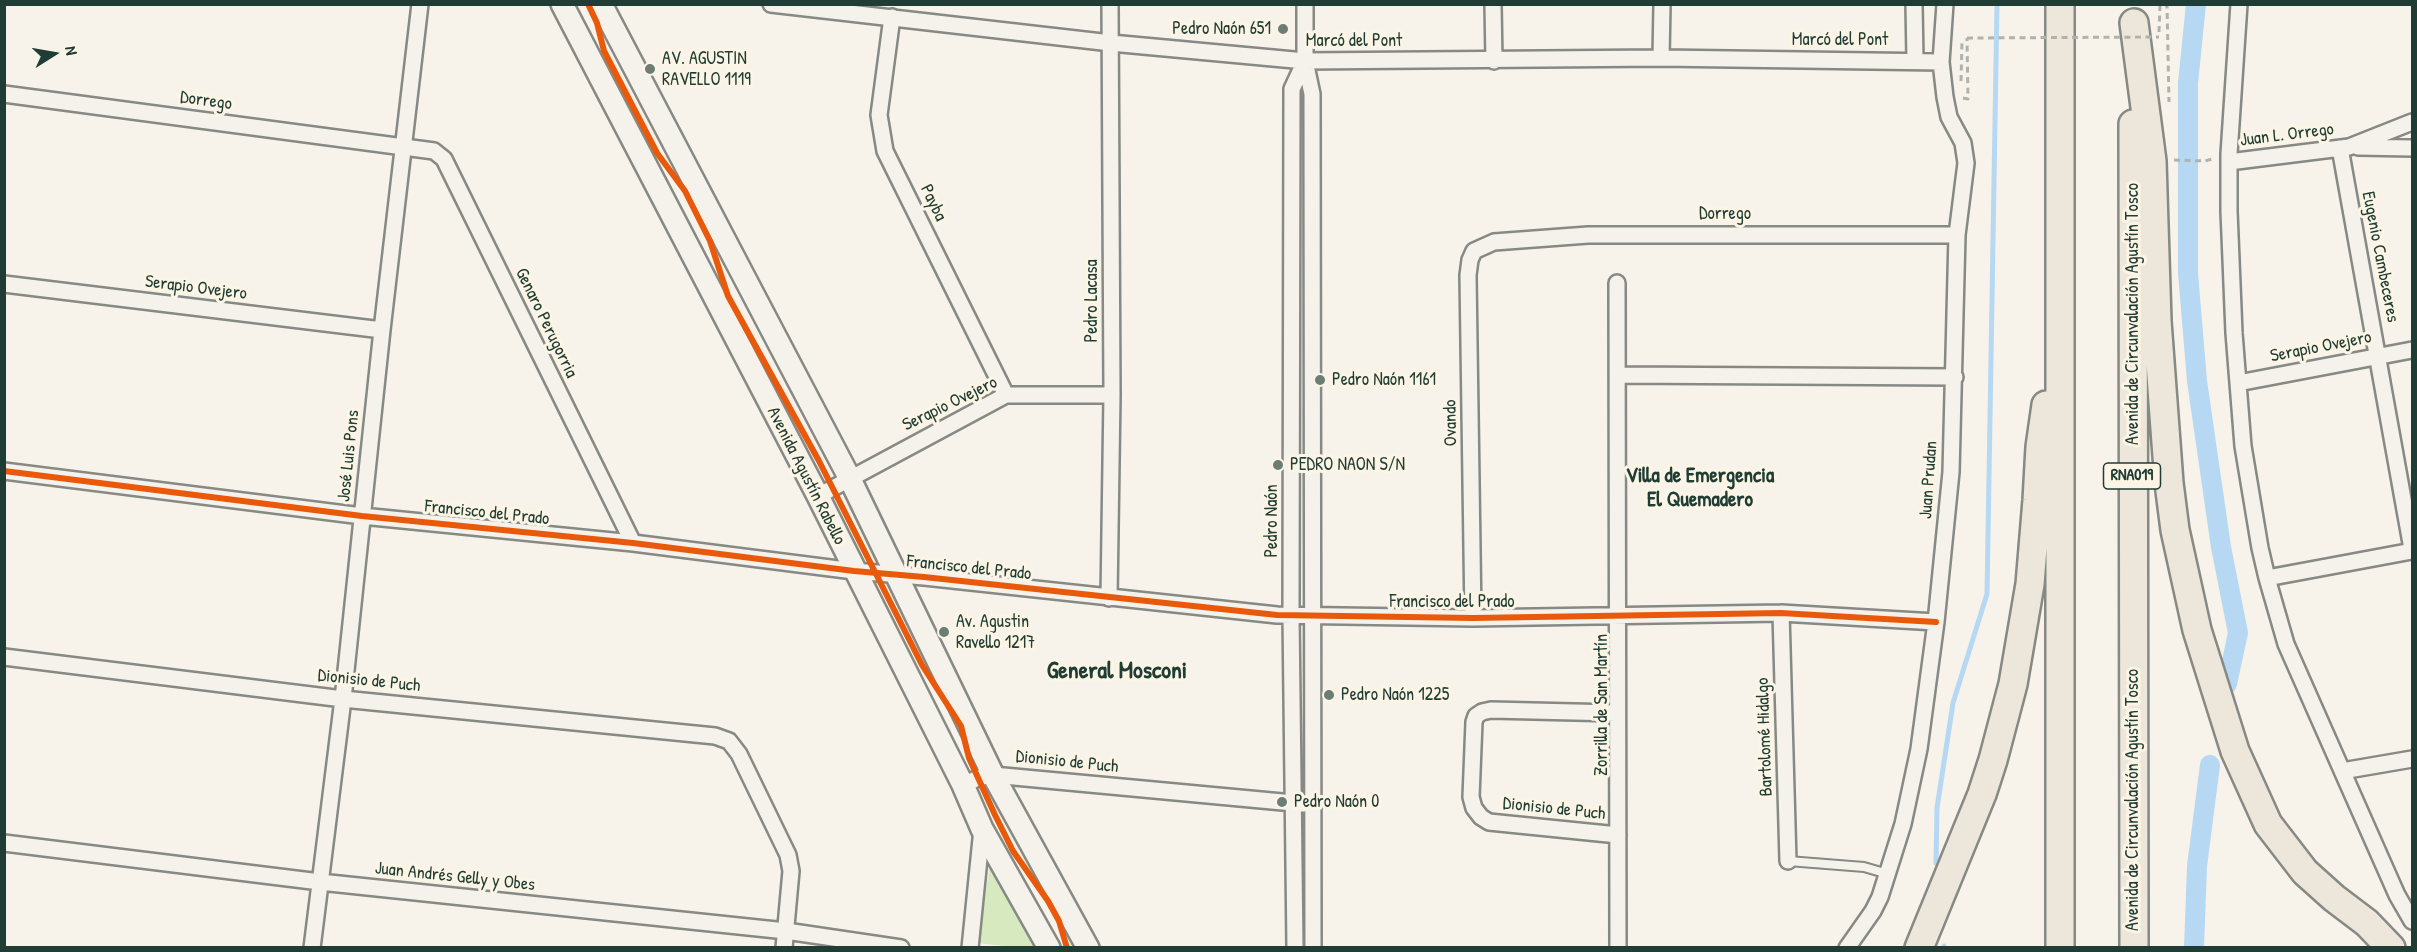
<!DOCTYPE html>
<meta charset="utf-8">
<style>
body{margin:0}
#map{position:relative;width:2417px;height:952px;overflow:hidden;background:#f7f3ea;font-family:"Patrick Hand",sans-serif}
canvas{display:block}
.frame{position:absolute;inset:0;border:6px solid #1f3d34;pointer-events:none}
.north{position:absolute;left:24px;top:24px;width:60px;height:60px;-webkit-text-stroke:4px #fcf5e5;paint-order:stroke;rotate:79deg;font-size:16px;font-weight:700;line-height:24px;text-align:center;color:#1f3d34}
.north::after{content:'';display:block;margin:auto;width:21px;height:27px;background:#1f3d34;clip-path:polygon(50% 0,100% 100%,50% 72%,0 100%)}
</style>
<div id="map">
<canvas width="2417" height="952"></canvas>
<div class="frame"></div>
<div class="north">N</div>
</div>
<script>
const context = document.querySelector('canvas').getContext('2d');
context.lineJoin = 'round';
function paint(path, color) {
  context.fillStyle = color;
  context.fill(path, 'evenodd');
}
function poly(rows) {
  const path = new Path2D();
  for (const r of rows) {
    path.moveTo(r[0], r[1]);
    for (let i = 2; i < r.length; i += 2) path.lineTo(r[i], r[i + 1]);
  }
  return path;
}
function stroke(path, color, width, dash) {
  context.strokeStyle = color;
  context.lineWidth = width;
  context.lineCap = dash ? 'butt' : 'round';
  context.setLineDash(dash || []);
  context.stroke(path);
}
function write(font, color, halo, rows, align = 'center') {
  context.font = font + ' "Patrick Hand",sans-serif';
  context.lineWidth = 6;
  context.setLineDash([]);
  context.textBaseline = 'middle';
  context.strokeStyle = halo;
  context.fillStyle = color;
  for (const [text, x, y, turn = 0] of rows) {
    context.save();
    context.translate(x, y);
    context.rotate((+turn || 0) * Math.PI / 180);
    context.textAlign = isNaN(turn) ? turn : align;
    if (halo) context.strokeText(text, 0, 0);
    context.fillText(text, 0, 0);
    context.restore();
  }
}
const green = poly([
 [991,857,1038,947,1013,947,978,943]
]);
const stream = poly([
 [1936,863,1937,808,1953,703,1987,594,1997,4],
 [1944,946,1944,948]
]);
const canal = poly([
 [2196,4,2188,83,2188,273,2197,381,2221,547,2238,633,2227,684],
 [2194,948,2197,866,2210,765]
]);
const path = poly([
 [2159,32,2160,5,2167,5,2169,102],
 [1961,81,1962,41],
 [1963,98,1968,99,1967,38],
 [2174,160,2205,161,2212,159]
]);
const service = poly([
 [1788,861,1864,867,1888,874]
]);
const minor = poly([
 [771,4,1111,43,1305,61,1661,58,1941,62],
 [1305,4,1305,61,1312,94,1313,948],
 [1493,4,1494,61],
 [1914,4,1915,60],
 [2239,4,2229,154,2229,211,2234,333,2243,446,2260,548,2267,578,2286,644,2397,895,2412,921],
 [892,17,879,115,885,151,1006,395],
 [1661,58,1662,4],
 [4,94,434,151,444,159,633,543],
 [2358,147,2412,148],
 [2340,148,2412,549],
 [2229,162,2349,147,2412,122],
 [1617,283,1618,948],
 [4,284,382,330],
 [1618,375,1955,377],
 [2238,383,2412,350],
 [4,471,362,516,633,543,854,571,924,577,1277,615,1473,618,1781,613,1936,622],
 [818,496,1006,395,1112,395],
 [2267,578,2412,551],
 [1109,598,1112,395,1110,4],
 [1781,613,1788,861],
 [1473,618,1468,275,1470,260,1474,251,1494,242,1588,235,1957,235],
 [4,657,343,699,715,736,729,741,739,754,788,855,791,871,784,948],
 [1616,713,1491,710,1482,712,1476,716,1474,722,1471,797,1474,808,1481,817,1489,822,1618,835],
 [2342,771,2412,759],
 [963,785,978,778,993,775,1304,804],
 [4,843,320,882,786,931,901,948],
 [312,948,343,699,382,330,420,4],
 [970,948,982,829],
 [1295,948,1291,616,1292,89,1305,61],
 [1847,948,1873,911,1880,897,1903,824,1919,749,1936,622,1951,472,1957,235,1966,163,1963,143,1949,117,1945,97,1941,62,1945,4]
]);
const secondary = poly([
 [562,4,818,496,963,785,982,829,1049,948],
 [601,4,849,477,993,775,1088,948]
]);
const motorway = poly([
 [2060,4,2060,948],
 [2134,23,2152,161,2157,321,2169,483,2175,530,2197,630,2235,751,2268,824,2305,872,2334,898,2367,923,2391,948],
 [2133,124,2134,948],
 [1919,948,1982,794,1993,760,2013,684,2030,584,2037,500,2040,447,2046,405]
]);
const pathBridge = poly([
 [1967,38,2159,37]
]);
const cycleway = poly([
 [588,4,597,23,604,51,657,153,685,191,710,241,728,296,819,461,922,665,961,726,969,758,995,815,1013,851,1048,901,1059,921,1067,948],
 [4,471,362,516,633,543,854,571,924,577,1277,615,1473,618,1781,613,1936,622]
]);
const markers = [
 [1283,29,6,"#6b7d74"],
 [650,69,6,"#6b7d74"],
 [1320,380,6,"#6b7d74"],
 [1278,465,6,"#6b7d74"],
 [944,632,6,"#6b7d74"],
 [1329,695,6,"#6b7d74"],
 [1282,802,6,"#6b7d74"]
];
const shields = [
 [2132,476,57]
];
const shieldNames = [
 ["RNA019",2132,476]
];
const poiNames = [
 ["Pedro Naón 651",1271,29,"right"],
 ["AV. AGUSTIN",662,59],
 ["RAVELLO 1119",662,80],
 ["Pedro Naón 1161",1332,380],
 ["PEDRO NAON S/N",1290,465],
 ["Av. Agustin",956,622],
 ["Ravello 1217",956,643],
 ["Pedro Naón 1225",1341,695],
 ["Pedro Naón 0",1294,802]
];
const streetNames = [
 ["Marcó del Pont",1840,40],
 ["Marcó del Pont",1354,41],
 ["Dorrego",206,101,8],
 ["Juan L. Orrego",2287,135,-7],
 ["Payba",933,203,64],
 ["Dorrego",1725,214],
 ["Eugenio Cambeceres",2380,257,79],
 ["Serapio Ovejero",196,288,7],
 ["Pedro Lacasa",1092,301,-90],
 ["Avenida de Circunvalación Agustín Tosco",2133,314,-90],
 ["Genaro Perugorria",546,323,64],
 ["Serapio Ovejero",2321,347,-11],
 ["Serapio Ovejero",950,404,-26],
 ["Ovando",1451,423,-91],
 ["José Luis Pons",349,456,-84],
 ["Avenida Agustín Rabello",806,476,63],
 ["Juan Prudan",1929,480,-86],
 ["Francisco del Prado",487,513,6],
 ["Pedro Naón",1272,521,-90],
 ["Francisco del Prado",969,568,6],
 ["Francisco del Prado",1452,602],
 ["Dionisio de Puch",369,681,6],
 ["Zorrilla de San Martín",1602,705,-90],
 ["Bartolomé Hidalgo",1765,737,-92],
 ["Dionisio de Puch",1067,762,6],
 ["Avenida de Circunvalación Agustín Tosco",2133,800,-90],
 ["Dionisio de Puch",1554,809,6],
 ["Juan Andrés Gelly y Obes",455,877,6]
];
const quarterNames = [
 ["Villa de Emergencia",1700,476],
 ["El Quemadero",1700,500]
];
const districtNames = [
 ["General Mosconi",1117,672]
];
paint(green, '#d7e9be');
stroke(stream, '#b6d8f3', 5);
stroke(canal, '#b6d8f3', 20);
stroke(service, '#868984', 12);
stroke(minor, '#868984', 20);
stroke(secondary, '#868984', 26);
stroke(motorway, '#868984', 32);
stroke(path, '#b0b2ad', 3, [6, 4.5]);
stroke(service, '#f5f2ec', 8);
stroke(minor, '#f5f2ec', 15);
stroke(secondary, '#f5f2ec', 21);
stroke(motorway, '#ece7da', 27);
stroke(pathBridge, '#b0b2ad', 3, [6, 4.5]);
stroke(cycleway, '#e8590c', 6);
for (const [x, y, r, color] of markers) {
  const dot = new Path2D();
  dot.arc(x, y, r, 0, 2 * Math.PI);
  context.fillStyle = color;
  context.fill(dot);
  stroke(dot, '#fcf5e5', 2);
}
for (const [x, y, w] of shields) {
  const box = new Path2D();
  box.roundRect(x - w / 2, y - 13, w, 26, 4.5);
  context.fillStyle = '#fcf5e5';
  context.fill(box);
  stroke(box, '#1f3d34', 1.5);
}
write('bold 16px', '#1f3d34', null, shieldNames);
write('18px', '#1f3d34', '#fcf5e5', poiNames, 'left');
write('18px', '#1f3d34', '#fcf5e5', streetNames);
write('bold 21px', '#1f3d34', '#fcf5e5', quarterNames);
write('bold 24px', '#1f3d34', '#fcf5e5', districtNames);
</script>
